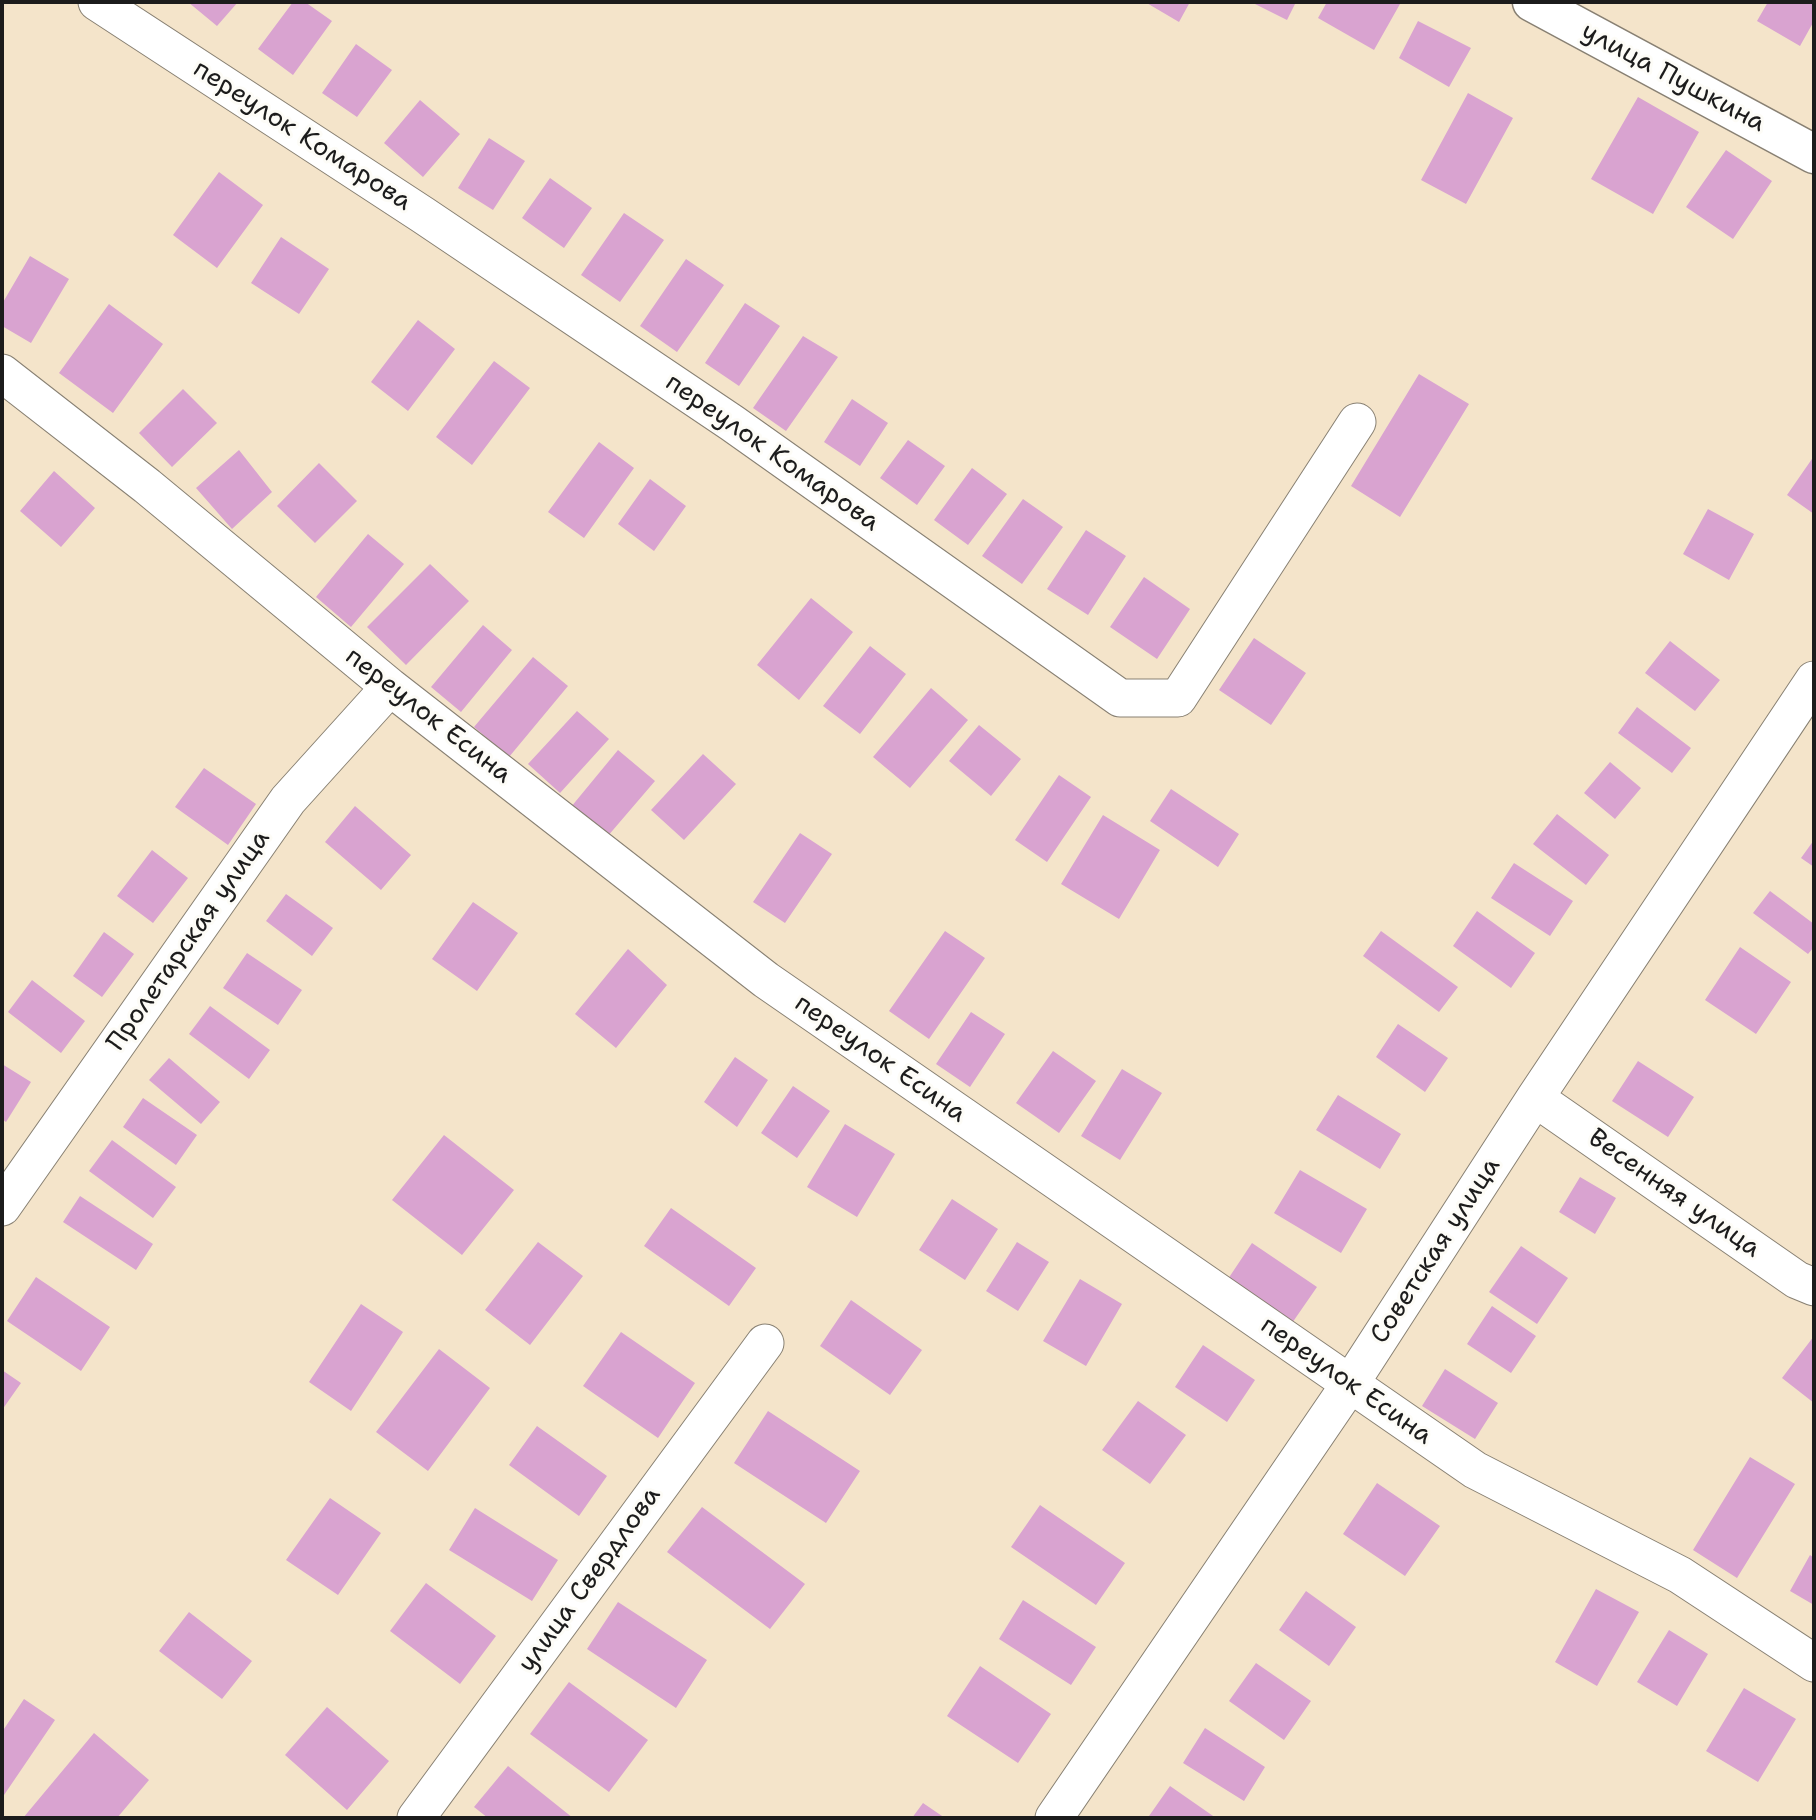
<!DOCTYPE html>
<meta charset="utf-8">
<style>
body{margin:0}
#map{position:relative;width:1816px;height:1820px;overflow:hidden;background:#f4e4ca;font-family:"Shantell Sans",sans-serif}
canvas{display:block}
.frame{position:absolute;inset:0;border:4px solid #1c1c1c;pointer-events:none}
</style>
<div id="map">
<canvas width="1816" height="1820"></canvas>
<div class="frame"></div>
</div>
<script>
const context = document.querySelector('canvas').getContext('2d');
context.lineJoin = 'round';
function paint(path, color) {
  context.fillStyle = color;
  context.fill(path, 'evenodd');
}
function poly(rows) {
  const path = new Path2D();
  for (const r of rows) {
    path.moveTo(r[0], r[1]);
    for (let i = 2; i < r.length; i += 2) path.lineTo(r[i], r[i + 1]);
  }
  return path;
}
function stroke(path, color, width, dash) {
  context.strokeStyle = color;
  context.lineWidth = width;
  context.lineCap = dash ? 'butt' : 'round';
  context.setLineDash(dash || []);
  context.stroke(path);
}
function write(font, color, halo, rows, align = 'center') {
  context.font = font + ' "Shantell Sans",sans-serif';
  context.lineWidth = 6;
  context.setLineDash([]);
  context.textBaseline = 'middle';
  context.strokeStyle = halo;
  context.fillStyle = color;
  for (const [text, x, y, turn = 0] of rows) {
    context.save();
    context.translate(x, y);
    context.rotate((+turn || 0) * Math.PI / 180);
    context.textAlign = isNaN(turn) ? turn : align;
    if (halo) context.strokeText(text, 0, 0);
    context.fillText(text, 0, 0);
    context.restore();
  }
}
const building = poly([
 [188,2,238,2,217,26],
 [293,2,305,2,332,21,293,75,258,49],
 [1145,2,1190,2,1179,22],
 [1251,2,1296,2,1287,20],
 [1327,2,1396,2,1400,4,1374,50,1318,18],
 [1768,2,1814,2,1814,21,1800,46,1757,21],
 [1418,21,1471,48,1449,87,1399,58],
 [356,44,392,70,357,117,322,93],
 [1468,93,1513,118,1466,204,1421,180],
 [1638,97,1699,132,1653,214,1591,179],
 [420,100,460,134,423,177,384,143],
 [489,138,525,161,493,210,458,188],
 [1726,150,1772,181,1733,239,1686,207],
 [219,172,263,205,217,268,173,235],
 [550,178,592,208,564,248,522,218],
 [624,213,664,240,620,302,581,275],
 [281,237,329,269,299,314,251,283],
 [30,256,69,279,31,343,2,326,2,304],
 [686,259,724,285,677,352,640,326],
 [745,303,780,326,739,386,705,363],
 [109,304,163,344,113,413,59,373],
 [418,320,455,349,408,411,371,382],
 [803,336,838,357,786,431,753,408],
 [494,361,530,388,472,465,436,437],
 [1419,374,1469,404,1400,517,1351,486],
 [183,389,217,423,172,467,139,433],
 [852,399,888,423,860,466,824,442],
 [908,440,945,466,917,505,880,478],
 [599,442,634,468,584,538,548,512],
 [239,450,272,492,232,529,196,488],
 [1814,456,1814,514,1787,495],
 [319,463,357,501,315,543,277,506],
 [972,468,1007,494,968,545,934,520],
 [54,471,95,508,61,547,20,511],
 [650,479,686,506,654,551,618,524],
 [1023,499,1063,527,1022,584,982,556],
 [1708,509,1754,534,1729,580,1683,554],
 [1086,530,1126,556,1088,615,1047,589],
 [368,534,404,564,351,627,316,597],
 [430,564,469,601,406,665,367,627],
 [1144,577,1190,609,1157,659,1110,627],
 [811,598,853,632,799,700,757,665],
 [483,625,512,650,461,712,431,687],
 [1254,638,1306,673,1271,725,1219,690],
 [1670,641,1720,680,1695,711,1645,673],
 [870,646,906,674,860,734,823,706],
 [533,657,568,686,509,757,474,727],
 [931,688,968,720,910,788,873,757],
 [1637,707,1691,748,1672,773,1618,733],
 [577,711,609,739,560,793,528,764],
 [979,725,1021,759,991,796,949,761],
 [618,750,655,781,607,837,571,807],
 [703,754,736,784,684,840,651,810],
 [1610,762,1641,788,1615,819,1584,793],
 [204,768,256,804,228,845,175,807],
 [1059,775,1091,797,1047,862,1015,840],
 [1171,789,1239,834,1218,867,1150,821],
 [355,806,411,855,381,890,325,842],
 [1557,814,1609,855,1586,885,1533,844],
 [1103,815,1160,850,1119,919,1061,884],
 [800,833,832,854,785,923,753,902],
 [1814,840,1814,867,1801,858],
 [152,850,188,878,153,923,117,896],
 [1514,863,1573,901,1550,936,1491,898],
 [1770,891,1814,924,1814,947,1808,954,1753,913],
 [286,894,333,928,312,956,266,921],
 [473,902,518,933,477,991,432,959],
 [1477,911,1535,953,1511,988,1453,946],
 [945,931,985,958,929,1039,889,1011],
 [1381,931,1458,987,1439,1012,1363,956],
 [104,932,134,954,102,997,73,976],
 [1740,947,1791,982,1756,1034,1705,1000],
 [628,949,667,985,616,1048,575,1014],
 [247,953,302,990,278,1025,223,988],
 [32,980,85,1021,61,1053,8,1012],
 [210,1006,270,1050,249,1079,189,1034],
 [971,1012,1005,1034,970,1087,936,1064],
 [1398,1024,1448,1058,1425,1092,1376,1057],
 [1053,1051,1096,1081,1059,1133,1016,1103],
 [735,1057,768,1080,737,1127,704,1102],
 [169,1058,220,1102,201,1124,149,1080],
 [1638,1061,1694,1097,1668,1137,1612,1101],
 [2,1064,31,1082,6,1122,2,1119],
 [1122,1069,1162,1093,1120,1160,1081,1136],
 [793,1086,830,1111,797,1158,761,1133],
 [1338,1095,1401,1134,1380,1169,1316,1130],
 [143,1098,197,1135,176,1165,123,1127],
 [845,1124,895,1154,857,1217,807,1187],
 [444,1135,514,1190,462,1255,392,1200],
 [112,1140,176,1187,153,1218,89,1171],
 [1300,1170,1367,1209,1341,1253,1274,1213],
 [1580,1177,1616,1198,1595,1234,1559,1212],
 [80,1196,153,1244,136,1270,63,1222],
 [952,1199,998,1229,965,1280,919,1250],
 [671,1208,756,1268,729,1306,644,1246],
 [538,1242,583,1276,530,1345,485,1310],
 [1017,1242,1049,1262,1018,1311,986,1291],
 [1252,1243,1317,1287,1290,1326,1226,1282],
 [1521,1246,1568,1278,1537,1324,1489,1292],
 [36,1277,110,1327,81,1371,7,1321],
 [1080,1279,1122,1304,1086,1366,1043,1341],
 [851,1300,922,1350,890,1395,820,1346],
 [361,1304,403,1332,351,1411,309,1382],
 [1492,1306,1536,1336,1511,1373,1467,1344],
 [621,1332,695,1383,658,1438,583,1386],
 [1814,1336,1814,1403,1782,1378],
 [1203,1345,1255,1380,1227,1422,1175,1387],
 [439,1349,490,1388,428,1471,376,1432],
 [1445,1369,1498,1403,1475,1439,1422,1406],
 [2,1370,21,1383,2,1410],
 [1138,1401,1186,1435,1150,1484,1102,1450],
 [768,1411,860,1471,826,1523,734,1463],
 [537,1426,607,1476,579,1516,509,1465],
 [1750,1457,1795,1484,1737,1578,1693,1550],
 [1377,1483,1440,1526,1405,1576,1343,1534],
 [330,1498,381,1533,338,1595,286,1560],
 [1040,1505,1125,1563,1096,1605,1011,1547],
 [702,1507,805,1584,770,1629,667,1552],
 [475,1508,558,1560,532,1601,449,1550],
 [1810,1555,1814,1558,1814,1605,1790,1591],
 [426,1583,496,1636,460,1684,390,1631],
 [1596,1589,1639,1612,1597,1686,1555,1662],
 [1306,1591,1356,1627,1329,1666,1279,1630],
 [1023,1600,1096,1647,1071,1685,999,1639],
 [618,1602,707,1660,676,1708,587,1649],
 [189,1612,252,1661,222,1699,159,1651],
 [1669,1630,1708,1654,1677,1706,1637,1682],
 [1256,1663,1311,1701,1284,1740,1229,1701],
 [980,1666,1051,1714,1018,1763,947,1716],
 [569,1682,648,1740,609,1792,530,1734],
 [1744,1688,1796,1719,1758,1782,1706,1751],
 [24,1699,55,1720,2,1798,2,1732],
 [327,1707,389,1761,347,1810,285,1755],
 [1205,1728,1265,1767,1244,1801,1183,1763],
 [94,1733,149,1780,117,1818,23,1818],
 [508,1766,573,1818,488,1818,474,1807],
 [1170,1786,1216,1818,1152,1818,1149,1816],
 [923,1803,945,1818,912,1818]
]);
const minor = poly([
 [97,2,423,215,732,423,1120,698,1178,698,1357,422],
 [2,373,147,486,390,687,766,980,1475,1470,1680,1575,1814,1663],
 [1535,1098,1797,1280,1814,1287],
 [2,1207,288,800,390,687],
 [416,1818,765,1343],
 [1054,1818,1350,1384,1535,1098,1814,680]
]);
const secondary = poly([
 [1532,2,1814,154]
]);
const streetNames = [
 ["улица Пушкина",1673,78,28],
 ["переулок Комарова",302,136,33],
 ["переулок Комарова",772,453,35],
 ["переулок Есина",428,716,38],
 ["Пролетарская улица",189,941,-55],
 ["переулок Есина",880,1059,35],
 ["Весенняя улица",1674,1194,35],
 ["Советская улица",1436,1251,-57],
 ["переулок Есина",1346,1381,35],
 ["улица Свердлова",590,1580,-54]
];
paint(building, '#d9a3d0');
stroke(minor, '#888073', 39);
stroke(secondary, '#888073', 41);
stroke(minor, '#fff', 37);
stroke(secondary, '#fff', 38);
write('26px', '#1c1c1c', '#fdfcf7', streetNames);
</script>
